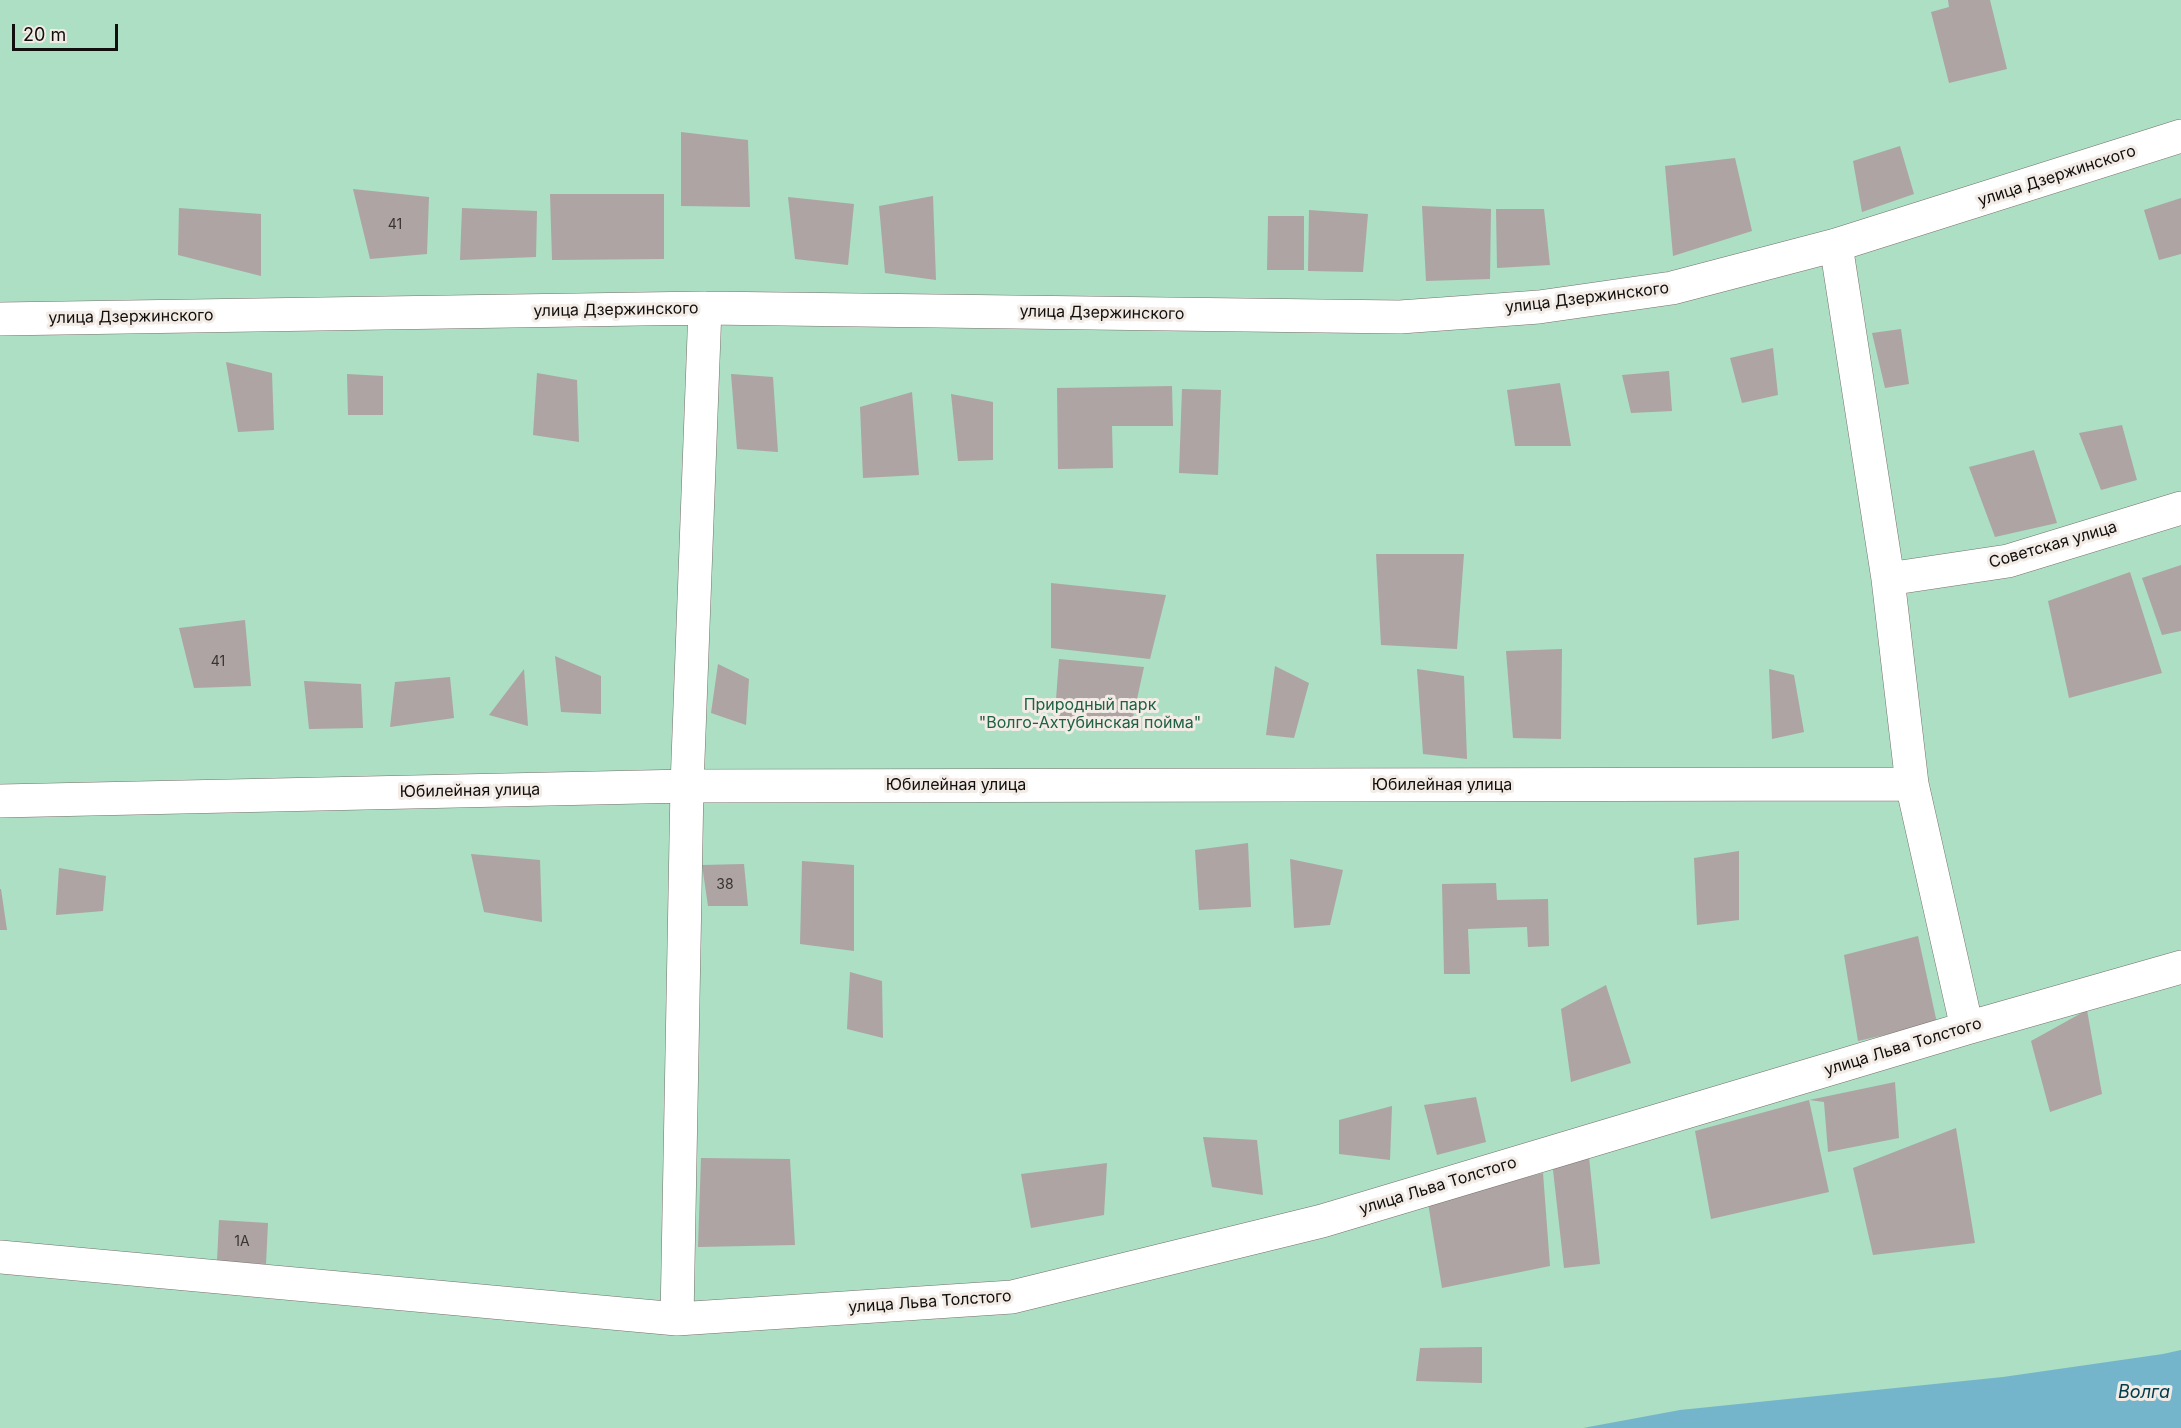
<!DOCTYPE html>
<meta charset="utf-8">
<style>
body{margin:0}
#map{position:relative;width:2181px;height:1428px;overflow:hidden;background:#e6ddd7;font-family:Inter,sans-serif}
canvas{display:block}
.scale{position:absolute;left:12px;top:24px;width:106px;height:27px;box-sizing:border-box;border:3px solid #110f0d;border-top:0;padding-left:8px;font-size:18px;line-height:21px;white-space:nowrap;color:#110f0d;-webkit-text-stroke:4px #f3ebe5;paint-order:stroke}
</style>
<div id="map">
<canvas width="2181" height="1428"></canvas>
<div class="scale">20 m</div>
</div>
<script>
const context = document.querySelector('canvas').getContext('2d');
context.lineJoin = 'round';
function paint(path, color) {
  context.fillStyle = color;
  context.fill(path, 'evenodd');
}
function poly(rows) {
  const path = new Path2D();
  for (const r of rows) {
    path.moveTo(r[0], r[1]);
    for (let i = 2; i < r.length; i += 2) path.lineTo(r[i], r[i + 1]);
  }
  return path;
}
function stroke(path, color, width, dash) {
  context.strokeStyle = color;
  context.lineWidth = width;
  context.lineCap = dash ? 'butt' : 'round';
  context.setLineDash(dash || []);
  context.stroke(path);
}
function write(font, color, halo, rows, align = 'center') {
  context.font = font + ' Inter,sans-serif';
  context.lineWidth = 6;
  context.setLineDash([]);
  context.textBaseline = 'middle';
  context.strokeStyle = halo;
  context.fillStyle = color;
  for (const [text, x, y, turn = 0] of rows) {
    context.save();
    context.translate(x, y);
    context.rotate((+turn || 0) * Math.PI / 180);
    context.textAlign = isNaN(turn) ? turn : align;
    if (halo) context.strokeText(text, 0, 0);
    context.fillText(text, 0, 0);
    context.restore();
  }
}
const green = poly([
 [0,0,2181,0,2181,1428,0,1428]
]);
const water = poly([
 [2181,1350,2181,1428,1583,1428,1680,1410,2003,1377,2163,1354]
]);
const building = poly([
 [1948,0,1990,0,2007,69,1949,83,1931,12,1949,7],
 [681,132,748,140,750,207,681,206],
 [1900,146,1914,194,1862,212,1853,161],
 [1735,158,1752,231,1673,256,1665,166],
 [353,189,429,197,427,254,370,259],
 [550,194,664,194,664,259,552,260],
 [933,196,936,280,885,273,879,206],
 [788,197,854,204,848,265,795,259],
 [2181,198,2181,254,2159,260,2144,210],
 [1422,206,1491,209,1490,279,1426,281],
 [179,208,261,214,261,276,178,255],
 [462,208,537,211,536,257,460,260],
 [1496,209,1544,209,1550,265,1497,268],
 [1309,210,1368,214,1363,272,1308,271],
 [1268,216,1304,216,1304,270,1267,270],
 [1901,329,1909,384,1885,388,1872,333],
 [1773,348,1778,395,1742,403,1730,358],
 [226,362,272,373,274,430,238,432],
 [1669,371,1672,411,1631,413,1622,375],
 [537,373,577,380,579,442,533,435],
 [347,374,383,376,383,415,348,415],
 [731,374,773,377,778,452,737,449],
 [1560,383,1571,446,1515,446,1507,390],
 [1172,386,1173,426,1112,426,1113,468,1058,469,1057,388],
 [1182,389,1221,390,1218,475,1179,473],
 [912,392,919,475,863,478,860,407],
 [951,394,993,402,993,460,958,461],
 [2122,425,2137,480,2101,490,2079,433],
 [2034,450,2057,523,1995,537,1969,467],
 [1376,554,1464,554,1457,649,1381,645],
 [2181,565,2181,631,2162,635,2142,578],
 [2130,572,2162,673,2069,698,2048,601],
 [1051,583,1166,595,1150,659,1051,648],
 [245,620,251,686,194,688,179,628],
 [1562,649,1561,739,1513,738,1506,651],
 [555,656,601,676,601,714,561,712],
 [1059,659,1144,667,1130,731,1054,726],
 [718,664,749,679,746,725,711,713],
 [1275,666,1309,683,1294,738,1266,735],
 [524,669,528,726,489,715],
 [1417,669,1464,676,1467,759,1423,754],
 [1769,669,1794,675,1804,732,1772,739],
 [450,677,454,718,390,727,395,682],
 [304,681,361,684,363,728,309,729],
 [1248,843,1251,907,1199,910,1195,850],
 [1739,851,1739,920,1697,925,1694,858],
 [471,854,540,860,542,922,484,912],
 [1290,859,1343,870,1330,925,1294,928],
 [802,861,854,865,854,951,800,944],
 [744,864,748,906,708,906,702,865],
 [59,868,106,876,103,911,56,915],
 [1496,883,1497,900,1548,899,1549,946,1528,947,1527,927,1468,929,1470,974,1444,974,1442,884],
 [0,889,1,889,7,930,0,930],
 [1918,936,1937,1023,1858,1041,1844,955],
 [850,972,882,981,883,1038,847,1029],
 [1606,985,1631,1063,1571,1082,1561,1009],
 [2087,1010,2102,1094,2050,1112,2031,1041],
 [1895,1082,1899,1138,1828,1152,1824,1102,1809,1100],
 [1476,1097,1486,1142,1437,1155,1424,1105],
 [1809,1100,1829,1192,1711,1219,1695,1131],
 [1392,1106,1390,1160,1339,1154,1339,1120],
 [1956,1128,1975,1243,1873,1255,1853,1168],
 [1203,1137,1257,1140,1263,1195,1212,1187],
 [1589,1157,1600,1264,1564,1268,1552,1161],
 [701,1158,790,1159,795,1245,698,1247],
 [1107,1163,1104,1215,1031,1228,1021,1174],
 [1543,1173,1550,1266,1442,1288,1428,1203],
 [219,1220,268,1223,266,1264,217,1261],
 [1482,1347,1482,1383,1416,1381,1420,1348]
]);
const minor = poly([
 [1836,245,1888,579,1912,784,1967,1028],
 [0,319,705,308,1400,317,1539,307,1672,288,1836,245,2181,136],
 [1888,579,2008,561,2181,508],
 [0,801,687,786,1912,784],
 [0,1257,677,1319,1012,1297,1322,1221,1967,1028,2181,967],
 [677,1319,687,786,705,308]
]);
const numberNames = [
 ["41",395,225],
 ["41",218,662],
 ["38",725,885],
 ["1А",242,1242]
];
const streetNames = [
 ["улица Дзержинского",2057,176,-18],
 ["улица Дзержинского",1587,298,-7],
 ["улица Дзержинского",616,310,-1],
 ["улица Дзержинского",1102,313,1],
 ["улица Дзержинского",131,317,-1],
 ["Советская улица",2053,545,-16],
 ["Юбилейная улица",956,785],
 ["Юбилейная улица",1442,785],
 ["Юбилейная улица",470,791,-1],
 ["улица Льва Толстого",1903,1047,-17],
 ["улица Льва Толстого",1438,1186,-17],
 ["улица Льва Толстого",930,1302,-4]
];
const parkNames = [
 ["Природный парк",1090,705],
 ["\"Волго-Ахтубинская пойма\"",1090,723]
];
const waterNames = [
 ["Волга",2144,1393]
];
paint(green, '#acdfc3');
paint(water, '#75b5cc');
paint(building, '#aea4a3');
stroke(minor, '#77706a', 34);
stroke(minor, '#fff', 33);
write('14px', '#383432', null, numberNames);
write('16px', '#110f0d', '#f3ebe5', streetNames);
write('16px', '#1e6143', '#f3ebe5', parkNames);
write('italic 18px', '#003d4d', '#f3ebe5', waterNames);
</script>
